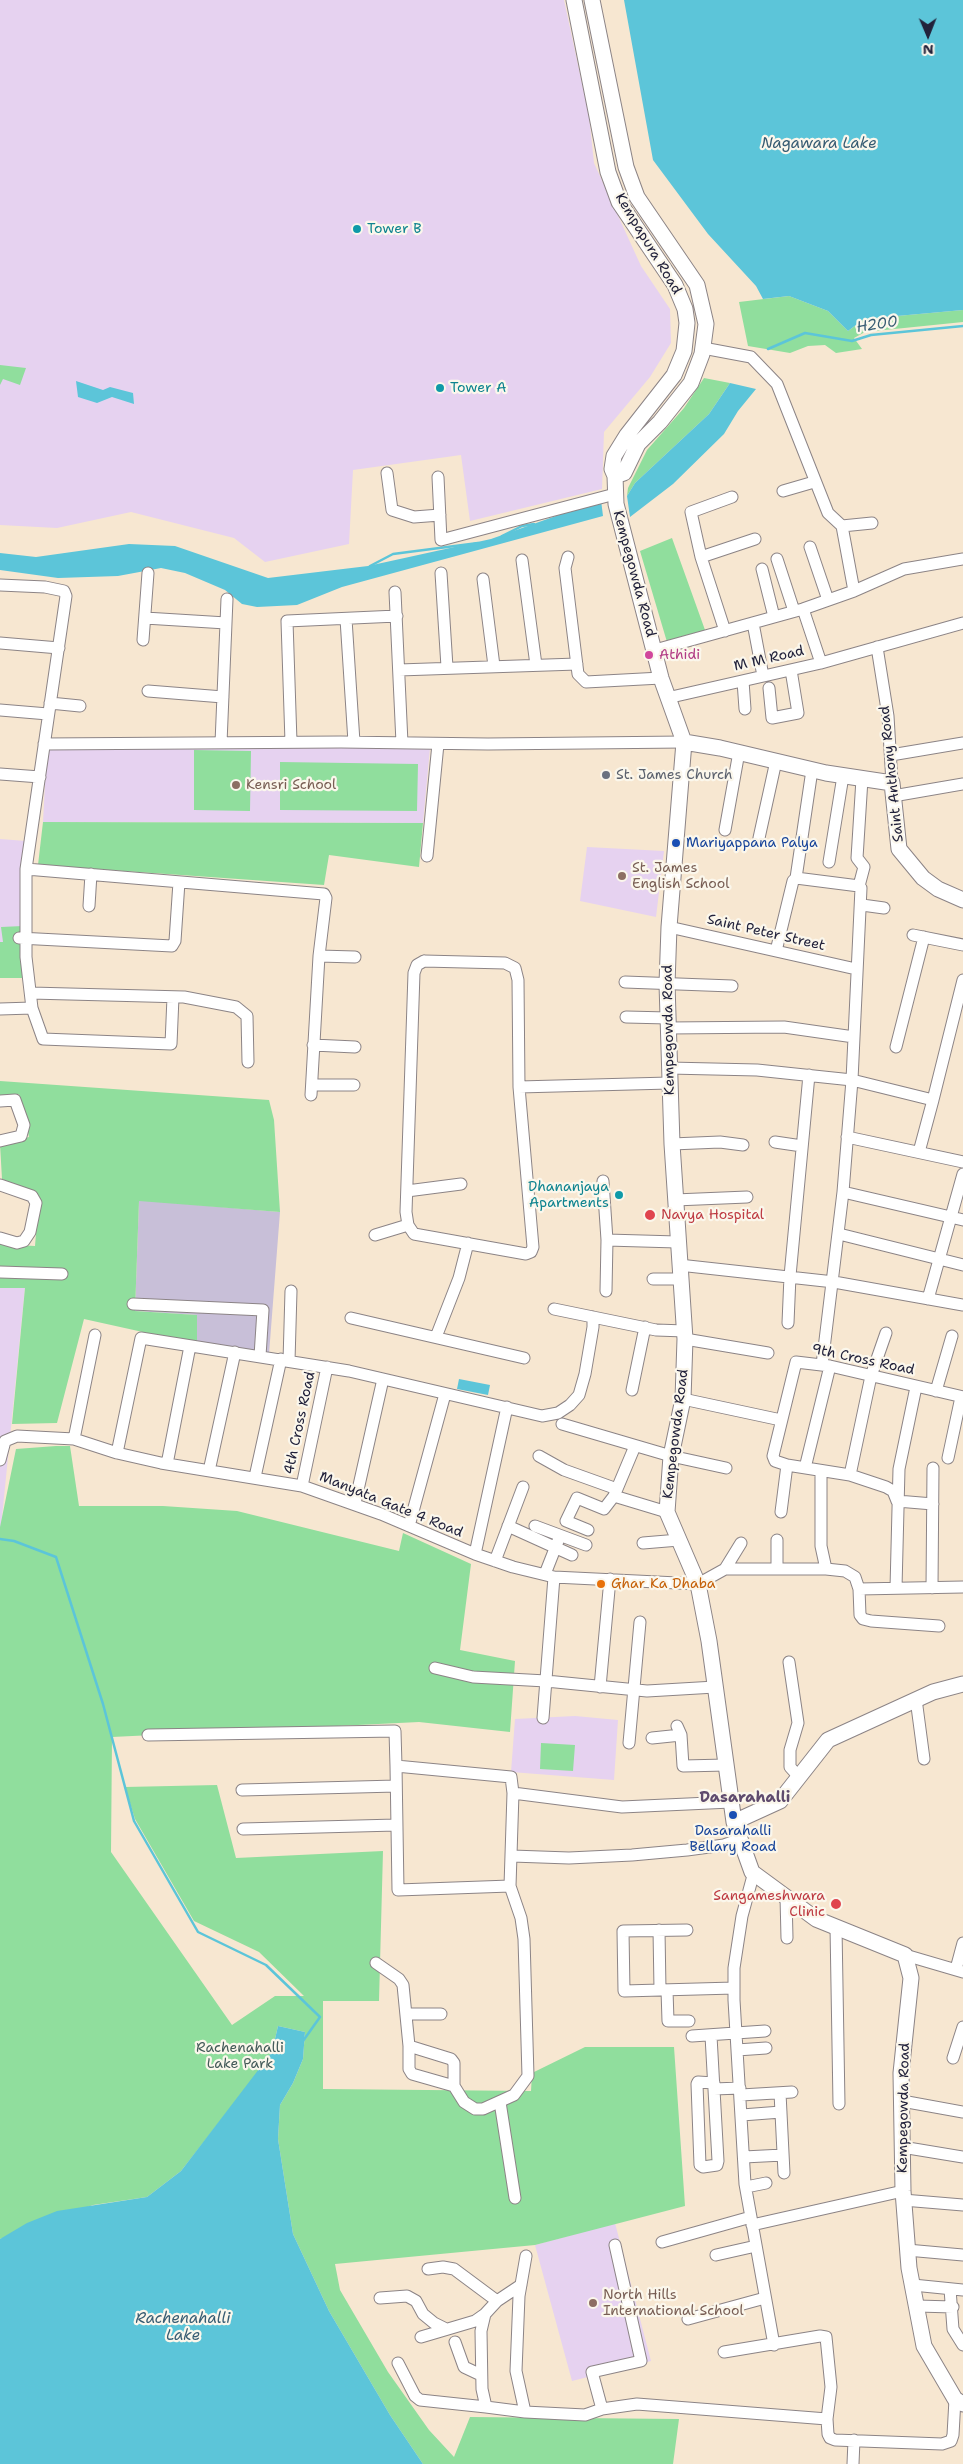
<!DOCTYPE html>
<style>
body{margin:0}
#map{position:relative;width:963px;height:2464px;overflow:hidden;background:#f7e7d1;font-family:"Shantell Sans",sans-serif}
canvas{display:block}
.north{position:absolute;left:903px;top:10px;width:50px;height:50px;-webkit-text-stroke:4px #fbf7ec;paint-order:stroke;rotate:179deg;font-size:14px;font-weight:700;line-height:20px;text-align:center;color:#22223b}
.north::after{content:'';display:block;margin:auto;width:18px;height:22px;background:#22223b;clip-path:polygon(50% 0,100% 100%,50% 72%,0 100%)}
</style>
<div id="map">
<canvas width="963" height="2464"></canvas>
<div class="north">N</div>
</div>
<script>
const context = document.querySelector('canvas').getContext('2d');
context.lineJoin = 'round';
function paint(path, color) {
  context.fillStyle = color;
  context.fill(path, 'evenodd');
}
function poly(rows) {
  const path = new Path2D();
  for (const r of rows) {
    path.moveTo(r[0], r[1]);
    for (let i = 2; i < r.length; i += 2) path.lineTo(r[i], r[i + 1]);
  }
  return path;
}
function stroke(path, color, width, dash) {
  context.strokeStyle = color;
  context.lineWidth = width;
  context.lineCap = dash ? 'butt' : 'round';
  context.setLineDash(dash || []);
  context.stroke(path);
}
function write(font, color, halo, rows, align = 'center') {
  context.font = font + ' "Shantell Sans",sans-serif';
  context.lineWidth = 4.5;
  context.setLineDash([]);
  context.textBaseline = 'middle';
  context.strokeStyle = halo;
  context.fillStyle = color;
  for (const [text, x, y, turn = 0] of rows) {
    context.save();
    context.translate(x, y);
    context.rotate((+turn || 0) * Math.PI / 180);
    context.textAlign = isNaN(turn) ? turn : align;
    if (halo) context.strokeText(text, 0, 0);
    context.fillText(text, 0, 0);
    context.restore();
  }
}
const built = poly([
 [0,0,564,0,589,116,594,163,641,266,670,309,671,343,650,377,604,432,602,489,470,521,461,455,353,470,349,544,265,562,234,538,131,512,57,528,0,525],
 [47,746,430,748,423,823,43,822],
 [0,839,26,841,23,926,3,942,0,942],
 [587,847,664,851,656,917,580,901],
 [0,1288,25,1288,1,1527,0,1527],
 [575,1716,618,1720,614,1780,511,1772,515,1719],
 [615,2223,651,2361,572,2381,535,2245]
]);
const industrial = poly([
 [139,1200,280,1212,269,1354,197,1344,197,1315,135,1311]
]);
const green = poly([
 [789,296,828,311,848,331,864,319,963,310,963,322,865,332,854,338,862,349,836,353,825,345,808,346,790,353,748,346,739,302],
 [0,365,26,368,20,385,3,379,0,385],
 [704,378,730,383,709,414,635,483,627,496,628,488,647,450,684,408],
 [672,538,705,630,667,642,640,551],
 [194,750,251,751,250,811,194,810],
 [280,762,418,764,417,811,280,810],
 [43,822,423,823,419,867,329,855,324,885,38,865],
 [23,926,26,978,0,978,0,942,3,942,1,927],
 [0,1081,269,1100,274,1120,280,1212,139,1201,135,1311,197,1315,197,1344,84,1319,57,1423,12,1424,25,1288,0,1288,0,1244,35,1246,39,1196,2,1179,0,1144,29,1137,19,1094,0,1097],
 [56,1446,70,1446,79,1506,163,1506,237,1511,399,1551,403,1533,471,1564,460,1650,515,1661,510,1732,419,1722,112,1737,111,1852,232,2025,275,1996,304,1996,259,1952,194,1921,135,1819,125,1787,217,1785,236,1858,383,1851,379,2001,323,2001,323,2089,531,2091,532,2073,585,2047,674,2047,685,2206,535,2245,335,2264,340,2290,388,2372,429,2430,454,2457,470,2417,679,2419,673,2464,423,2464,390,2415,329,2311,293,2234,278,2139,280,2105,293,2083,303,2059,305,2032,278,2026,272,2052,256,2075,181,2171,147,2197,93,2205,0,2239,0,1527,16,1449],
 [541,1743,575,1745,573,1771,540,1769]
]);
const water = poly([
 [624,0,963,0,963,310,864,319,848,331,828,311,789,296,763,299,756,286,708,234,653,160],
 [76,381,103,390,110,387,133,393,134,404,112,397,97,403,78,397],
 [730,383,756,389,738,411,724,434,673,484,630,517,627,496,635,483,709,414],
 [601,500,603,516,342,587,297,605,257,607,242,604,225,590,185,573,161,568,118,576,58,578,0,570,0,553,36,557,129,544,175,546,268,578,368,566,491,539],
 [459,1379,490,1385,488,1395,457,1389],
 [278,2026,305,2032,303,2059,293,2083,280,2105,278,2139,293,2234,329,2311,390,2415,423,2464,0,2464,0,2239,27,2223,57,2211,147,2197,181,2171,272,2052]
]);
const stream = poly([
 [768,349,805,333,852,341,871,335,963,326],
 [502,536,522,526,534,524],
 [370,566,393,554,478,543],
 [0,1539,14,1541,56,1557,103,1704,134,1821,198,1932,266,1965,320,2017,303,2041]
]);
const street = poly([
 [703,348,751,357,777,384,828,513,842,526,854,591],
 [387,473,392,510,414,517,440,515],
 [438,477,441,540,615,494],
 [783,491,814,482],
 [842,526,872,523],
 [810,547,828,600],
 [568,557,565,568,578,674,586,682,661,678],
 [701,557,691,512,732,497],
 [777,559,794,611],
 [522,560,536,665],
 [762,569,774,617],
 [441,573,447,667],
 [483,579,494,666],
 [0,585,45,587,64,591,66,596,26,869,26,957,32,1008,43,1039,171,1044,173,997],
 [395,592,402,743],
 [803,609,821,663],
 [145,618,226,623,221,743],
 [346,619,354,742],
 [226,623,227,599],
 [753,623,763,676],
 [725,631,701,557,755,539],
 [143,640,148,573],
 [0,643,59,648],
 [877,647,888,716,892,783],
 [655,650,803,609,854,591,904,569,963,559],
 [399,670,577,664],
 [743,681,745,709],
 [769,688,772,718,798,713,791,670],
 [148,691,223,697],
 [667,698,821,663,963,623],
 [50,703,80,706],
 [0,710,48,714],
 [291,742,287,621,397,616],
 [44,744,341,742,488,744,684,742],
 [891,755,963,743],
 [0,774,40,777],
 [893,796,963,784],
 [725,830,739,752],
 [759,838,776,761],
 [427,856,438,744],
 [829,862,843,776],
 [26,869,324,894,326,898,319,956,311,1095],
 [796,878,812,770],
 [859,886,864,867,857,858,862,779],
 [862,905,884,908],
 [89,906,91,874],
 [669,927,856,969],
 [913,935,963,945],
 [19,938,172,946,175,941,179,882],
 [776,951,793,881,796,878,859,886,861,888,852,1080,843,1192,822,1365],
 [319,956,355,957],
 [424,961,505,963,515,968,518,980,519,1087,533,1247,531,1252,526,1254,414,1234,408,1225,406,1212,414,973,417,965,424,961],
 [625,982,732,986],
 [31,993,184,997,236,1007,247,1016,248,1062],
 [0,1009,32,1008],
 [626,1017,668,1018],
 [668,1028,784,1027,854,1037],
 [313,1045,355,1047],
 [896,1047,924,937],
 [669,1068,757,1070,852,1080,933,1100,919,1152],
 [312,1085,354,1085],
 [519,1087,669,1083],
 [933,1100,963,980],
 [0,1101,15,1100,24,1125,21,1136,0,1141],
 [847,1137,963,1162],
 [775,1142,802,1146],
 [672,1144,720,1142,743,1145],
 [603,1181,607,1240,677,1242],
 [0,1185,32,1196,36,1203,30,1232,24,1241,17,1243,0,1238],
 [407,1191,461,1184],
 [843,1192,963,1220],
 [675,1200,747,1197],
 [839,1234,963,1265],
 [375,1235,408,1225],
 [679,1265,834,1282,963,1305],
 [0,1272,62,1274],
 [653,1279,681,1279],
 [606,1291,607,1240],
 [928,1299,963,1174],
 [133,1304,263,1310,260,1356],
 [554,1309,656,1330,685,1331],
 [351,1318,524,1358],
 [788,1323,790,1276,809,1075],
 [436,1337,459,1278,468,1243],
 [685,1339,768,1353],
 [289,1361,291,1291],
 [632,1390,645,1327],
 [936,1391,952,1336],
 [683,1399,781,1420],
 [562,1424,671,1456,726,1468],
 [74,1439,95,1335],
 [117,1453,141,1338,349,1371,542,1416,558,1413,570,1405,579,1395,585,1374,593,1327,593,1317],
 [539,1456,564,1470,617,1489],
 [948,1458,961,1397],
 [0,1460,5,1441,17,1436,74,1439,117,1453,161,1463,302,1486,381,1514,475,1554,513,1567,554,1577,698,1584,725,1569,826,1569,845,1571,855,1577,859,1589,963,1587],
 [167,1464,190,1346],
 [787,1465,850,1475,886,1487,893,1491,897,1501,933,1504],
 [805,1468,830,1366],
 [209,1471,235,1352],
 [821,1471,821,1546,826,1569],
 [850,1475,871,1376,886,1333],
 [255,1477,281,1359],
 [302,1486,327,1367],
 [614,1496,667,1512],
 [355,1503,383,1379],
 [781,1512,787,1465,775,1461,773,1456,796,1362,830,1366,963,1397],
 [409,1526,445,1394],
 [508,1526,572,1555],
 [535,1526,586,1545],
 [588,1530,566,1521,577,1498,604,1509,614,1496,635,1446],
 [777,1540,777,1569],
 [643,1543,679,1540],
 [475,1554,507,1407],
 [495,1561,523,1487],
 [725,1569,741,1543],
 [545,1574,558,1541],
 [896,1588,899,1469,916,1387],
 [932,1588,933,1468],
 [859,1589,860,1615,863,1619,871,1621,939,1626],
 [789,1662,798,1723,790,1750,790,1767,799,1777],
 [435,1668,473,1677,546,1681,647,1691,715,1687],
 [600,1687,610,1579],
 [916,1699,924,1759],
 [543,1718,554,1577],
 [677,1726,681,1735,683,1766,726,1765],
 [148,1735,395,1731,396,1766],
 [652,1738,681,1735],
 [629,1743,640,1622],
 [242,1790,396,1786],
 [513,1793,622,1807,731,1802],
 [243,1829,396,1825],
 [512,1856,569,1858,632,1855,687,1850,724,1845,741,1839],
 [754,1872,742,1916,734,1968,734,2000,745,2184,774,2345],
 [786,1897,787,1938],
 [836,1927,839,2104],
 [659,1930,660,1990],
 [687,1930,623,1931,624,1991,734,1988],
 [905,1955,963,1972],
 [376,1963,399,1979,403,1985,409,2046,451,2059,454,2063,454,2086,464,2102,475,2109,483,2109,514,2095,528,2076,524,1939,521,1918,510,1886,513,1793,511,1777,396,1766,398,1890,510,1886],
 [956,1969,963,1943],
 [667,1990,668,2021,689,2021],
 [406,2014,441,2014],
 [692,2036,765,2031],
 [711,2036,718,2161,717,2165,703,2167,700,2165,697,2084,698,2082,714,2083],
 [409,2046,409,2069,412,2074,454,2086],
 [737,2050,766,2048],
 [953,2058,963,2027],
 [714,2089,740,2088],
 [780,2093,784,2173],
 [741,2095,792,2092],
 [902,2101,963,2112],
 [500,2102,515,2198],
 [742,2115,781,2112],
 [902,2147,963,2157],
 [744,2157,783,2155],
 [746,2187,766,2183],
 [903,2200,963,2205],
 [752,2225,903,2191],
 [662,2242,751,2217],
 [907,2250,963,2255],
 [716,2255,756,2246],
 [428,2269,443,2267,454,2269,497,2301],
 [521,2285,497,2301,485,2314,481,2331,482,2389,486,2407,525,2412,585,2415,602,2409,637,2404,827,2419,828,2434,830,2438,835,2440,942,2444,951,2441,953,2435,955,2399],
 [913,2285,963,2290],
 [950,2289,953,2329,963,2345],
 [380,2298,407,2296,416,2301,423,2314,434,2323,446,2329],
 [917,2306,953,2307],
 [688,2319,765,2298],
 [421,2337,475,2321,485,2314],
 [455,2342,464,2367,481,2375],
 [724,2352,820,2336,826,2337,831,2387,827,2419],
 [398,2363,415,2396,420,2400,486,2407],
 [602,2409,592,2372,641,2361,615,2245],
 [525,2412,516,2371,519,2296,526,2256],
 [853,2464,854,2440]
]);
const secondary = poly([
 [574,0,608,172,619,202,675,285,685,309,687,323,684,351,674,375,627,435,614,456,612,469,615,476,616,504,661,678,684,742,669,927,667,984,672,1144,685,1339,683,1399,671,1456,667,1512,698,1584,709,1641,734,1822,752,1872,816,1919,905,1955,911,1978,901,2073,903,2191,909,2268,924,2346,955,2399,963,2404],
 [592,0,626,167,637,197,697,285,706,324,702,354,691,383,660,422,638,444,624,473,615,476],
 [684,742,720,748,826,773,892,783,899,849,923,878,938,889,963,900],
 [734,1822,780,1801,828,1740,933,1692,963,1684]
]);
const markers = [
 [357,229,5,"#0f9aa8"],
 [440,388,5,"#0f9aa8"],
 [649,655,5,"#d1479c"],
 [606,775,5,"#6b7280"],
 [236,785,5,"#8d6e63"],
 [676,843,5,"#1a4fb4"],
 [622,876,5,"#8d6e63"],
 [619,1195,5,"#0f9aa8"],
 [650,1215,6,"#e0444e"],
 [601,1584,5,"#e8710a"],
 [733,1815,5,"#1a4fb4"],
 [836,1904,6,"#e0444e"],
 [593,2303,5,"#8d6e63"]
];
const cultureNames = [
 ["Tower B",367,229],
 ["Tower A",450,388],
 ["Dhananjaya",609,1187,"right"],
 ["Apartments",609,1203,"right"]
];
const streetNames = [
 ["Kempapura Road",648,244,59],
 ["Kempegowda Road",634,574,75],
 ["M M Road",769,659,-13],
 ["Saint Anthony Road",892,774,-96],
 ["Saint Peter Street",766,933,13],
 ["Kempegowda Road",669,1030,-91],
 ["9th Cross Road",863,1360,12],
 ["4th Cross Road",300,1423,-78],
 ["Kempegowda Road",676,1434,-83],
 ["Manyata Gate 4 Road",391,1505,22],
 ["Kempegowda Road",904,2108,-89]
];
const hotelNames = [
 ["Athidi",659,655]
];
const worshipNames = [
 ["St. James Church",616,775]
];
const educationNames = [
 ["Kensri School",246,785],
 ["St. James",632,868],
 ["English School",632,884],
 ["North Hills",603,2295],
 ["International School",603,2311]
];
const transitNames = [
 ["Mariyappana Palya",686,843],
 ["Dasarahalli",733,1831,"center"],
 ["Bellary Road",733,1847,"center"]
];
const healthNames = [
 ["Navya Hospital",661,1215],
 ["Sangameshwara",825,1896,"right"],
 ["Clinic",825,1912,"right"]
];
const foodNames = [
 ["Ghar Ka Dhaba",611,1584]
];
const parkNames = [
 ["Rachenahalli",240,2048],
 ["Lake Park",240,2064]
];
const waterNames = [
 ["Nagawara Lake",819,144],
 ["H200",877,325,-9],
 ["Rachenahalli",183,2319],
 ["Lake",183,2336]
];
const neighbourhoodNames = [
 ["Dasarahalli",745,1798]
];
paint(built, '#e6d2f0');
paint(industrial, '#c8bfd8');
paint(green, '#90de9d');
paint(water, '#5cc5d9');
stroke(stream, '#5cc5d9', 2.5);
stroke(street, '#8c8486', 13);
stroke(secondary, '#8c8486', 17);
stroke(street, '#fff', 11);
stroke(secondary, '#fff', 15);
for (const [x, y, r, color] of markers) {
  const dot = new Path2D();
  dot.arc(x, y, r, 0, 2 * Math.PI);
  context.fillStyle = color;
  context.fill(dot);
  stroke(dot, '#fbf7ec', 2);
}
write('14px', '#0d838f', '#fbf7ec', cultureNames, 'left');
write('14px', '#22223b', '#fbf7ec', streetNames);
write('14px', '#b23c85', '#fbf7ec', hotelNames, 'left');
write('14px', '#5b616d', '#fbf7ec', worshipNames, 'left');
write('14px', '#785e54', '#fbf7ec', educationNames, 'left');
write('14px', '#164399', '#fbf7ec', transitNames, 'left');
write('14px', '#be3a42', '#fbf7ec', healthNames, 'left');
write('14px', '#c56008', '#fbf7ec', foodNames, 'left');
write('14px', '#435a58', '#fbf7ec', parkNames);
write('italic 15px', '#365b72', '#fbf7ec', waterNames);
write('bold 15px', '#5f4b6e', '#fbf7ec', neighbourhoodNames);
</script>
